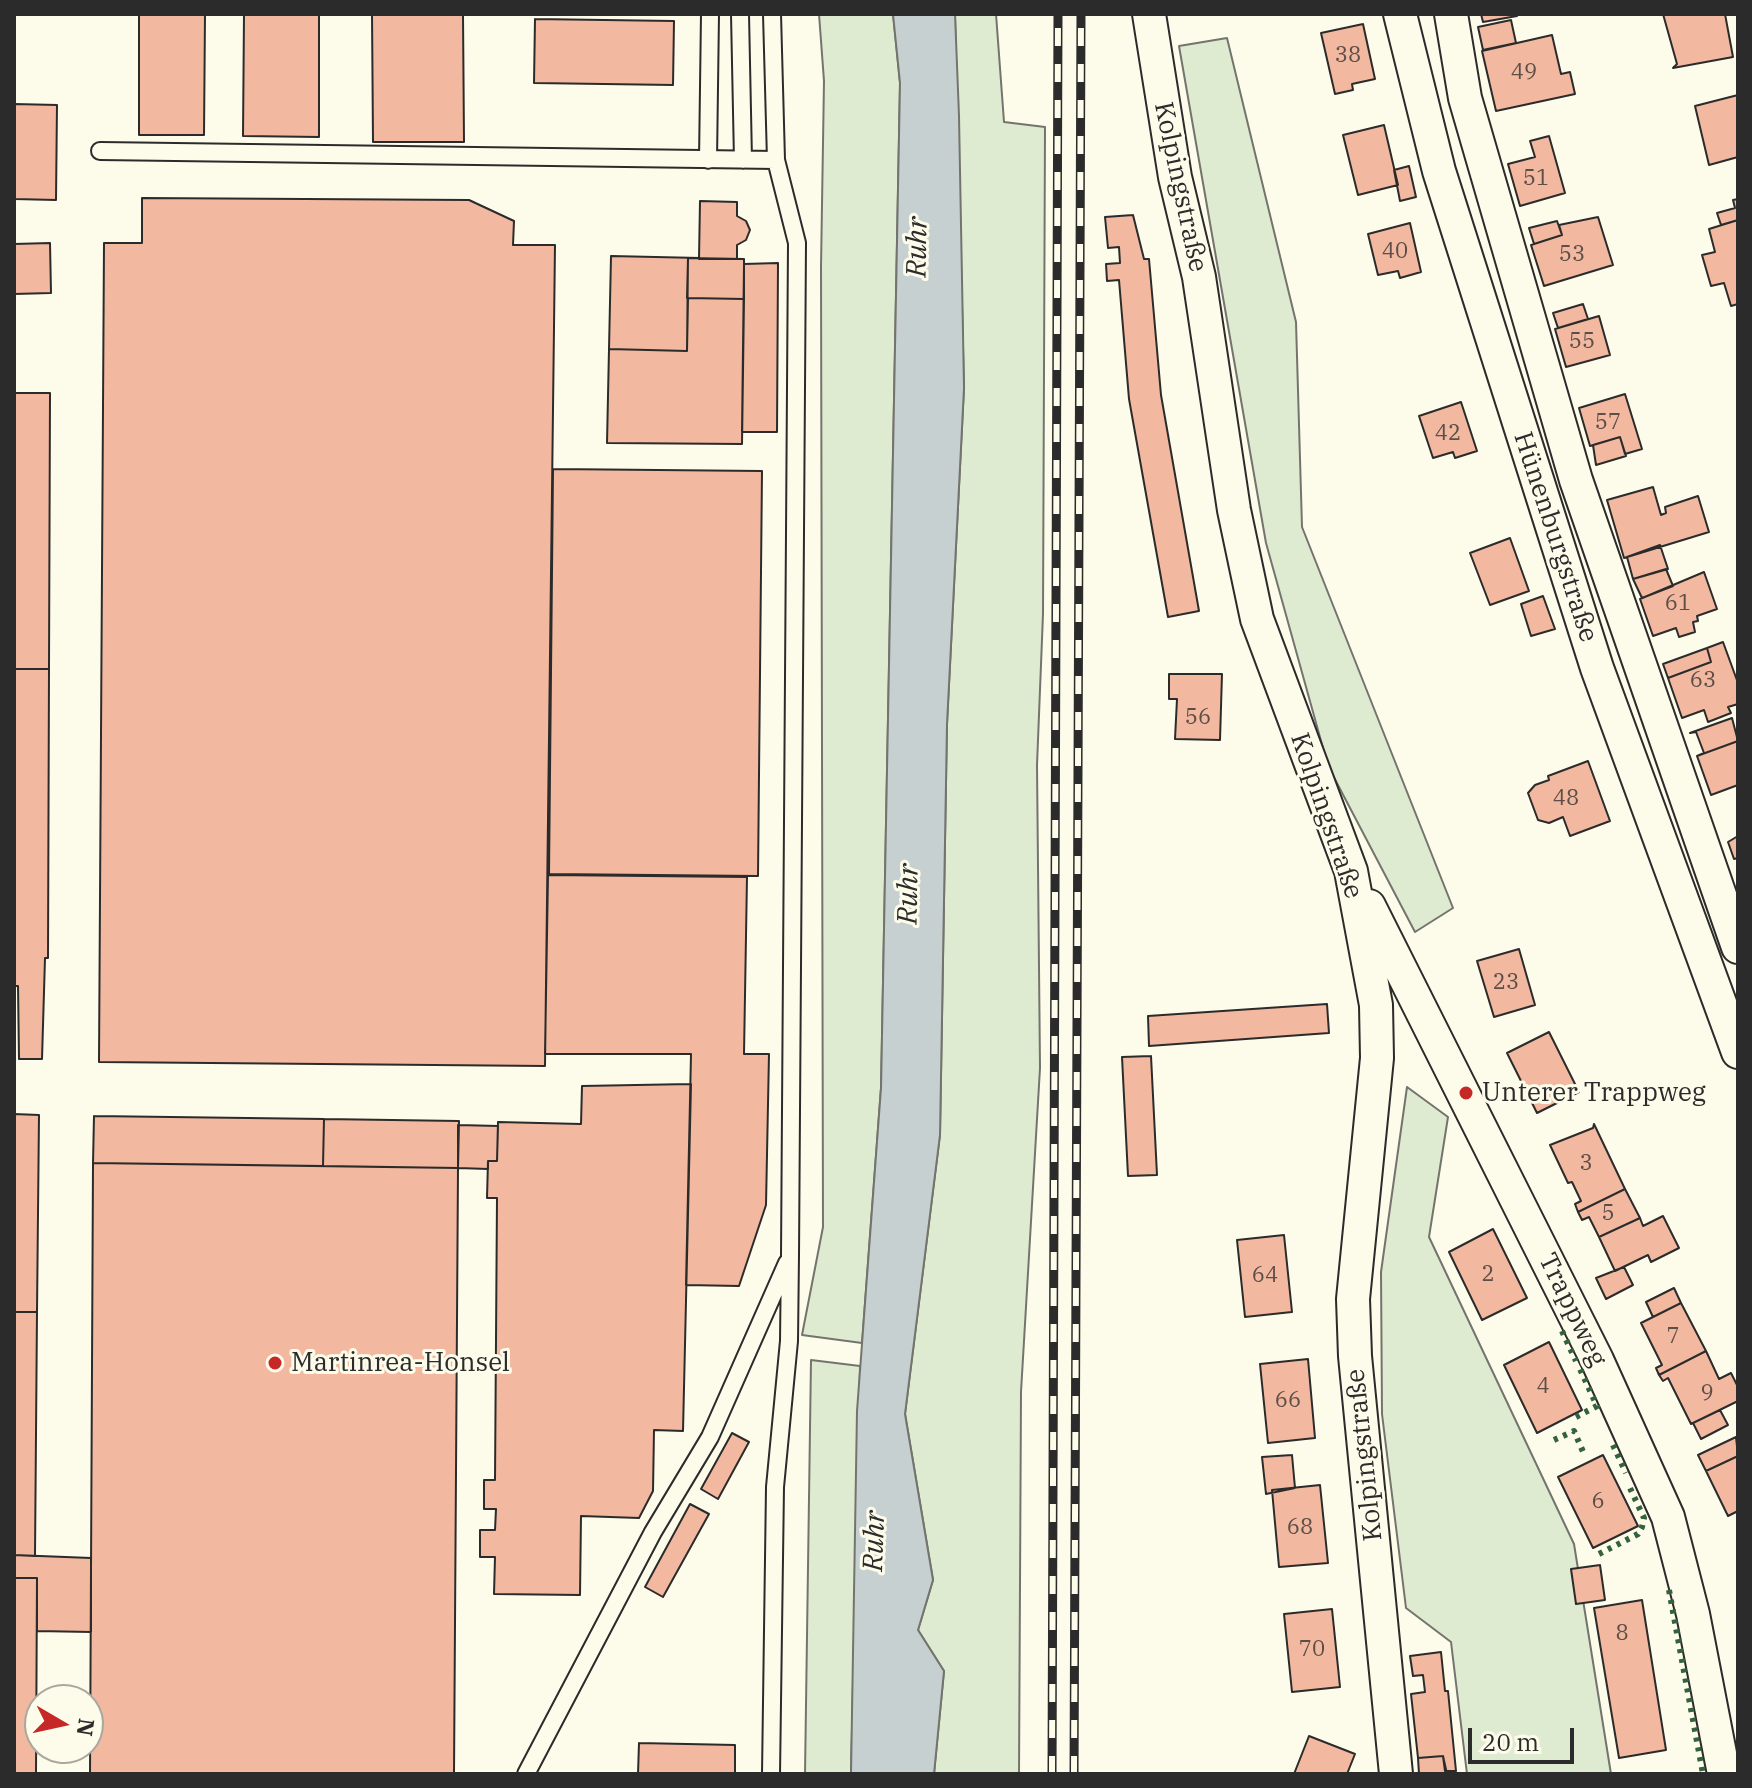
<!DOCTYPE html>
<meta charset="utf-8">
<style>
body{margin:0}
#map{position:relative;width:1752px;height:1788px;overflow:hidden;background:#fdfbea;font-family:"IBM Plex Serif",serif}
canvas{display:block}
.frame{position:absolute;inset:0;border:16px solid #2b2b2b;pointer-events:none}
.north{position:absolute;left:24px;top:1684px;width:80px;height:80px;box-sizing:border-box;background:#fdfbea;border:2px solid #a9a89e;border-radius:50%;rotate:99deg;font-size:22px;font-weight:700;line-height:32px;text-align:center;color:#2b2b2b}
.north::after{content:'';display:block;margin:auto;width:28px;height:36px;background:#c62828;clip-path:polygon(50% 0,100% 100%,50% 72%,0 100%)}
.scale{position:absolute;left:1468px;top:1728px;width:106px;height:36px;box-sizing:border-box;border:4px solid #2b2b2b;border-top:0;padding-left:10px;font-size:24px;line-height:28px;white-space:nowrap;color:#2b2b2b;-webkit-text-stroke:6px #fdfbea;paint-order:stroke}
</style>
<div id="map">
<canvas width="1752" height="1788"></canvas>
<div class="frame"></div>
<div class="north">N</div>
<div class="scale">20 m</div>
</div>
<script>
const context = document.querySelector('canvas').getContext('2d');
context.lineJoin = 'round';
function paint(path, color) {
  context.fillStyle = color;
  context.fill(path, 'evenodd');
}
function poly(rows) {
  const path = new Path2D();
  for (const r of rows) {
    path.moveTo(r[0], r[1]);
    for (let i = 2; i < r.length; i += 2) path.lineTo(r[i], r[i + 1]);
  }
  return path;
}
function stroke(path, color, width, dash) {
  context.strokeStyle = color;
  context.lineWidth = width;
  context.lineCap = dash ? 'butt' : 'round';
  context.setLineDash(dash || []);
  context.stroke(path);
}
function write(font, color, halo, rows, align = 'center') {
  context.font = font + ' "IBM Plex Serif",serif';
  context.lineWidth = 6;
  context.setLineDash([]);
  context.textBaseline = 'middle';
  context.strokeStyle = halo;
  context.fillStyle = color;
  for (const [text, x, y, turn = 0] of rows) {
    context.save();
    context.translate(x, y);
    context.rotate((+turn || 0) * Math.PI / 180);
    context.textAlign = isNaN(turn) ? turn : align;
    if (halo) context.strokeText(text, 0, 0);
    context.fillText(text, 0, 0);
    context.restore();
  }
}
const green = poly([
 [819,14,893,14,900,83,881,1088,862,1343,802,1335,823,1227,821,267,824,81,819,14],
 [955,14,996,14,1004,122,1045,127,1043,614,1037,765,1040,1068,1021,1392,1019,1774,934,1774,944,1671,918,1630,933,1580,905,1414,940,1135,947,724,964,388,955,14],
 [1227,38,1296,322,1302,527,1453,908,1415,932,1328,766,1266,543,1179,46,1227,38],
 [1407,1087,1448,1117,1429,1237,1574,1544,1611,1774,1467,1774,1451,1642,1406,1608,1382,1414,1381,1272,1407,1087],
 [811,1360,860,1366,851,1774,805,1774,811,1360]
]);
const water = poly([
 [893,14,955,14,959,116,964,388,947,724,940,1135,905,1414,933,1580,918,1630,944,1671,934,1774,851,1774,857,1411,881,1088,900,83,893,14]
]);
const building = poly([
 [139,14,205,14,204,135,139,135,139,14],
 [244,14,319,14,319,137,243,136,244,14],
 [372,14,463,14,464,142,373,142,372,14],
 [1481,14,1516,14,1517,16,1483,22,1481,14],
 [1663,14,1725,14,1733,57,1673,68,1677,64,1663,14],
 [535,19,674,21,673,85,534,83,535,19],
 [1511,20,1516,43,1483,50,1478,27,1511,20],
 [1363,24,1375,79,1352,84,1353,90,1335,94,1321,33,1363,24],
 [1552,35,1561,74,1570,72,1575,94,1496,111,1482,51,1552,35],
 [1738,95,1738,157,1709,165,1695,106,1738,95],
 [14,104,57,105,56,200,14,199,14,104],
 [1384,125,1398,185,1358,195,1343,135,1384,125],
 [1549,136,1565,193,1520,206,1508,164,1535,157,1530,141,1549,136],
 [1409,166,1416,197,1400,201,1394,170,1409,166],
 [142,198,469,200,514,221,513,245,555,245,545,1066,99,1062,104,243,142,243,142,198],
 [1738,199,1738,220,1721,225,1717,213,1735,208,1733,200,1738,199],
 [700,201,737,202,737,216,746,221,750,230,746,240,737,245,737,259,699,259,700,201],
 [1133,215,1144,259,1149,259,1161,395,1199,611,1168,617,1129,399,1119,280,1107,281,1106,264,1120,263,1119,247,1108,248,1105,217,1133,215],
 [1598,217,1613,265,1544,286,1531,245,1562,235,1559,225,1598,217],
 [1738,220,1738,304,1731,306,1724,283,1711,286,1702,255,1715,252,1709,229,1738,220],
 [1557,221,1562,235,1534,244,1529,228,1557,221],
 [1410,223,1421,272,1400,278,1398,271,1378,275,1368,234,1410,223],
 [50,243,51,293,14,294,14,244,50,243],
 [611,256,700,258,688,258,687,351,609,349,611,256],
 [688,258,744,259,744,299,687,298,688,258],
 [778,263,777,432,742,432,744,264,778,263],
 [688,298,744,299,742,444,607,443,609,349,687,351,688,298],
 [1583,304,1588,319,1558,328,1553,313,1583,304],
 [1599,316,1610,355,1566,367,1555,329,1599,316],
 [14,393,50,393,49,669,14,669,14,393],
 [1625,394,1642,449,1625,454,1620,437,1590,446,1579,408,1625,394],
 [1461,402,1477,451,1455,458,1453,452,1433,458,1419,416,1461,402],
 [1620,437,1626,456,1596,465,1593,445,1620,437],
 [553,469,762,471,758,876,549,874,553,469],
 [1653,487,1661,515,1666,513,1665,507,1698,496,1709,532,1624,558,1607,500,1653,487],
 [1510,538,1529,591,1490,605,1470,553,1510,538],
 [1660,545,1668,569,1633,579,1627,557,1660,545],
 [1666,569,1673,586,1642,598,1633,579,1666,569],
 [1704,572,1717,609,1697,616,1698,621,1693,622,1695,632,1679,637,1676,628,1653,636,1640,599,1704,572],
 [1543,596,1555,629,1531,636,1521,604,1543,596],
 [1723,642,1738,683,1738,704,1728,707,1731,713,1708,722,1704,710,1682,718,1668,678,1711,662,1707,648,1723,642],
 [1707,648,1711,662,1668,678,1663,664,1707,648],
 [14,669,49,669,48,958,45,958,42,1059,19,1059,18,986,14,986,14,669],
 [1169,674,1222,674,1220,740,1175,739,1177,699,1169,699,1169,674],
 [1732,718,1738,741,1697,756,1704,753,1696,732,1690,733,1732,718],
 [1738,741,1738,785,1711,795,1697,756,1738,741],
 [1588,761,1610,821,1570,836,1563,817,1549,823,1538,820,1528,793,1535,785,1549,780,1548,776,1588,761],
 [1738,836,1738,858,1734,859,1728,842,1738,836],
 [548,875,747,877,744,1054,769,1054,766,1205,739,1286,686,1285,691,1054,545,1054,548,875],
 [1519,949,1535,1005,1494,1017,1477,961,1519,949],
 [1327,1004,1329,1033,1149,1046,1148,1016,1327,1004],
 [1549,1032,1579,1092,1537,1113,1507,1053,1549,1032],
 [1151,1056,1157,1175,1128,1176,1122,1057,1151,1056],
 [691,1084,683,1431,654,1430,653,1491,639,1518,581,1516,580,1595,494,1594,495,1557,480,1557,480,1530,495,1530,496,1509,484,1509,484,1480,495,1480,497,1198,487,1198,488,1161,497,1161,498,1122,581,1124,582,1086,691,1084],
 [14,1114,39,1115,37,1312,14,1312,14,1114],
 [94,1116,324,1119,323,1166,93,1163,94,1116],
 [324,1119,459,1121,458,1168,323,1166,324,1119],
 [1594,1124,1625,1189,1578,1212,1575,1204,1581,1201,1572,1182,1568,1183,1550,1145,1593,1128,1594,1124],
 [458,1125,498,1126,497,1161,488,1161,488,1169,458,1168,458,1125],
 [93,1163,458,1168,454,1774,90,1774,93,1163],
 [1625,1189,1640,1218,1599,1237,1589,1217,1582,1220,1578,1212,1625,1189],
 [1663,1216,1679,1248,1651,1262,1648,1255,1615,1271,1599,1237,1640,1218,1643,1226,1663,1216],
 [1493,1229,1527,1298,1482,1320,1449,1252,1493,1229],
 [1284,1235,1292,1312,1245,1317,1237,1240,1284,1235],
 [1624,1267,1633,1285,1606,1299,1596,1278,1624,1267],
 [1674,1288,1681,1303,1653,1317,1646,1302,1674,1288],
 [1681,1303,1706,1351,1659,1375,1656,1368,1662,1365,1641,1323,1681,1303],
 [14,1312,37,1312,35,1556,14,1555,14,1312],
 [1549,1342,1582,1410,1537,1433,1504,1365,1549,1342],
 [1706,1351,1719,1379,1731,1373,1738,1387,1738,1401,1691,1424,1668,1378,1663,1381,1659,1375,1706,1351],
 [1308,1359,1315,1438,1268,1443,1260,1364,1308,1359],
 [1720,1410,1728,1425,1701,1439,1693,1423,1720,1410],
 [732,1433,749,1442,718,1499,701,1489,732,1433],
 [1736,1437,1738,1456,1706,1471,1698,1455,1736,1437],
 [1292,1455,1295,1488,1266,1494,1262,1457,1292,1455],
 [1603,1455,1638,1526,1593,1548,1558,1477,1603,1455],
 [1738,1456,1738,1511,1728,1516,1706,1471,1738,1456],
 [1320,1485,1328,1563,1279,1567,1272,1490,1320,1485],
 [690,1504,709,1514,663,1597,645,1587,690,1504],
 [14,1555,91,1558,91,1632,37,1631,37,1578,14,1578,14,1555],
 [1600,1565,1605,1600,1576,1604,1571,1569,1600,1565],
 [14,1578,37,1578,36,1774,14,1774,14,1578],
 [1642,1600,1666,1750,1619,1758,1594,1608,1642,1600],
 [1332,1609,1340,1687,1292,1692,1284,1614,1332,1609],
 [1441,1652,1445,1691,1448,1691,1456,1771,1445,1771,1443,1756,1418,1758,1411,1694,1425,1692,1423,1675,1413,1676,1410,1656,1441,1652],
 [1309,1736,1355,1754,1347,1774,1294,1774,1309,1736],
 [639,1743,735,1745,735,1774,638,1774,639,1743],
 [1443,1756,1447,1774,1419,1774,1418,1758,1443,1756]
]);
const lane = poly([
 [740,14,743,160],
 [100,151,776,160,772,14],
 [708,160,710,14],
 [526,1774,653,1532,710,1437,787,1263],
 [771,1774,775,1487,789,1341,790,1255,797,243,776,160]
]);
const street = poly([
 [1149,14,1175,177,1199,277,1234,510,1257,619,1351,871,1376,1005,1377,1058,1353,1299,1355,1356,1396,1774],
 [1400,14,1439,171,1597,668,1738,1052],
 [1451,14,1465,98,1576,480,1738,947],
 [1369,906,1597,1360,1668,1517,1693,1614,1724,1774]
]);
const rail = poly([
 [1052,1774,1058,14],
 [1074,1774,1081,14]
]);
const hedge = poly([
 [1562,1331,1576,1361],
 [1576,1417,1597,1406,1580,1369],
 [1554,1440,1574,1431,1584,1454],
 [1613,1445,1626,1473],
 [1599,1554,1638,1534,1642,1527,1644,1518,1629,1486],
 [1669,1590,1703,1774]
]);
const markers = [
 [1466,1093,8,"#c62828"],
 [275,1363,8,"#c62828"]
];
const numberNames = [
 ["38",1348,56],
 ["49",1524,73],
 ["51",1536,179],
 ["40",1395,252],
 ["53",1572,255],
 ["55",1582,342],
 ["57",1608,423],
 ["42",1448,434],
 ["61",1678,604],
 ["63",1703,681],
 ["56",1198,718],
 ["48",1566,799],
 ["23",1506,983],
 ["3",1586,1164],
 ["5",1608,1214],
 ["2",1488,1275],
 ["64",1265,1276],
 ["7",1673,1337],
 ["4",1543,1387],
 ["9",1707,1394],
 ["66",1288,1401],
 ["6",1598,1502],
 ["68",1300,1528],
 ["8",1622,1634],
 ["70",1312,1650]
];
const streetNames = [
 ["Kolpingstraße",1180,187,78],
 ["Hünenburgstraße",1555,537,72],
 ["Kolpingstraße",1326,816,71],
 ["Trappweg",1572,1310,64],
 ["Kolpingstraße",1365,1455,-96]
];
const poiNames = [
 ["Unterer Trappweg",1482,1093],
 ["Martinrea-Honsel",291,1363]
];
const waterNames = [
 ["Ruhr",918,247,-89],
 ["Ruhr",909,894,-89],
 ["Ruhr",875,1541,-88]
];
paint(green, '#deebd1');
stroke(green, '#74746e', 2);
paint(water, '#c7d0d0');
stroke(water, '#74746e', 2);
paint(building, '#f2b8a0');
stroke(building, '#2b2b2b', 2);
stroke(lane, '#2b2b2b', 20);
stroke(street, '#2b2b2b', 36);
stroke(lane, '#fdfbea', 16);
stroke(street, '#fdfbea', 32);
stroke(rail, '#2b2b2b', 9);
stroke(rail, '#fdfbea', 6, [18]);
stroke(hedge, '#34623c', 6, [4, 6]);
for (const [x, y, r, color] of markers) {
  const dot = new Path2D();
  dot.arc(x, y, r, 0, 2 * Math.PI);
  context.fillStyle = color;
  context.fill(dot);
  stroke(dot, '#fdfbea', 3);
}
write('22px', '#5d4e48', null, numberNames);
write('26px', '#2b2b2b', '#fdfbea', streetNames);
write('26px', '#2b2b2b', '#fdfbea', poiNames, 'left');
write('italic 28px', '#2b2b2b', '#fdfbea', waterNames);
</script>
